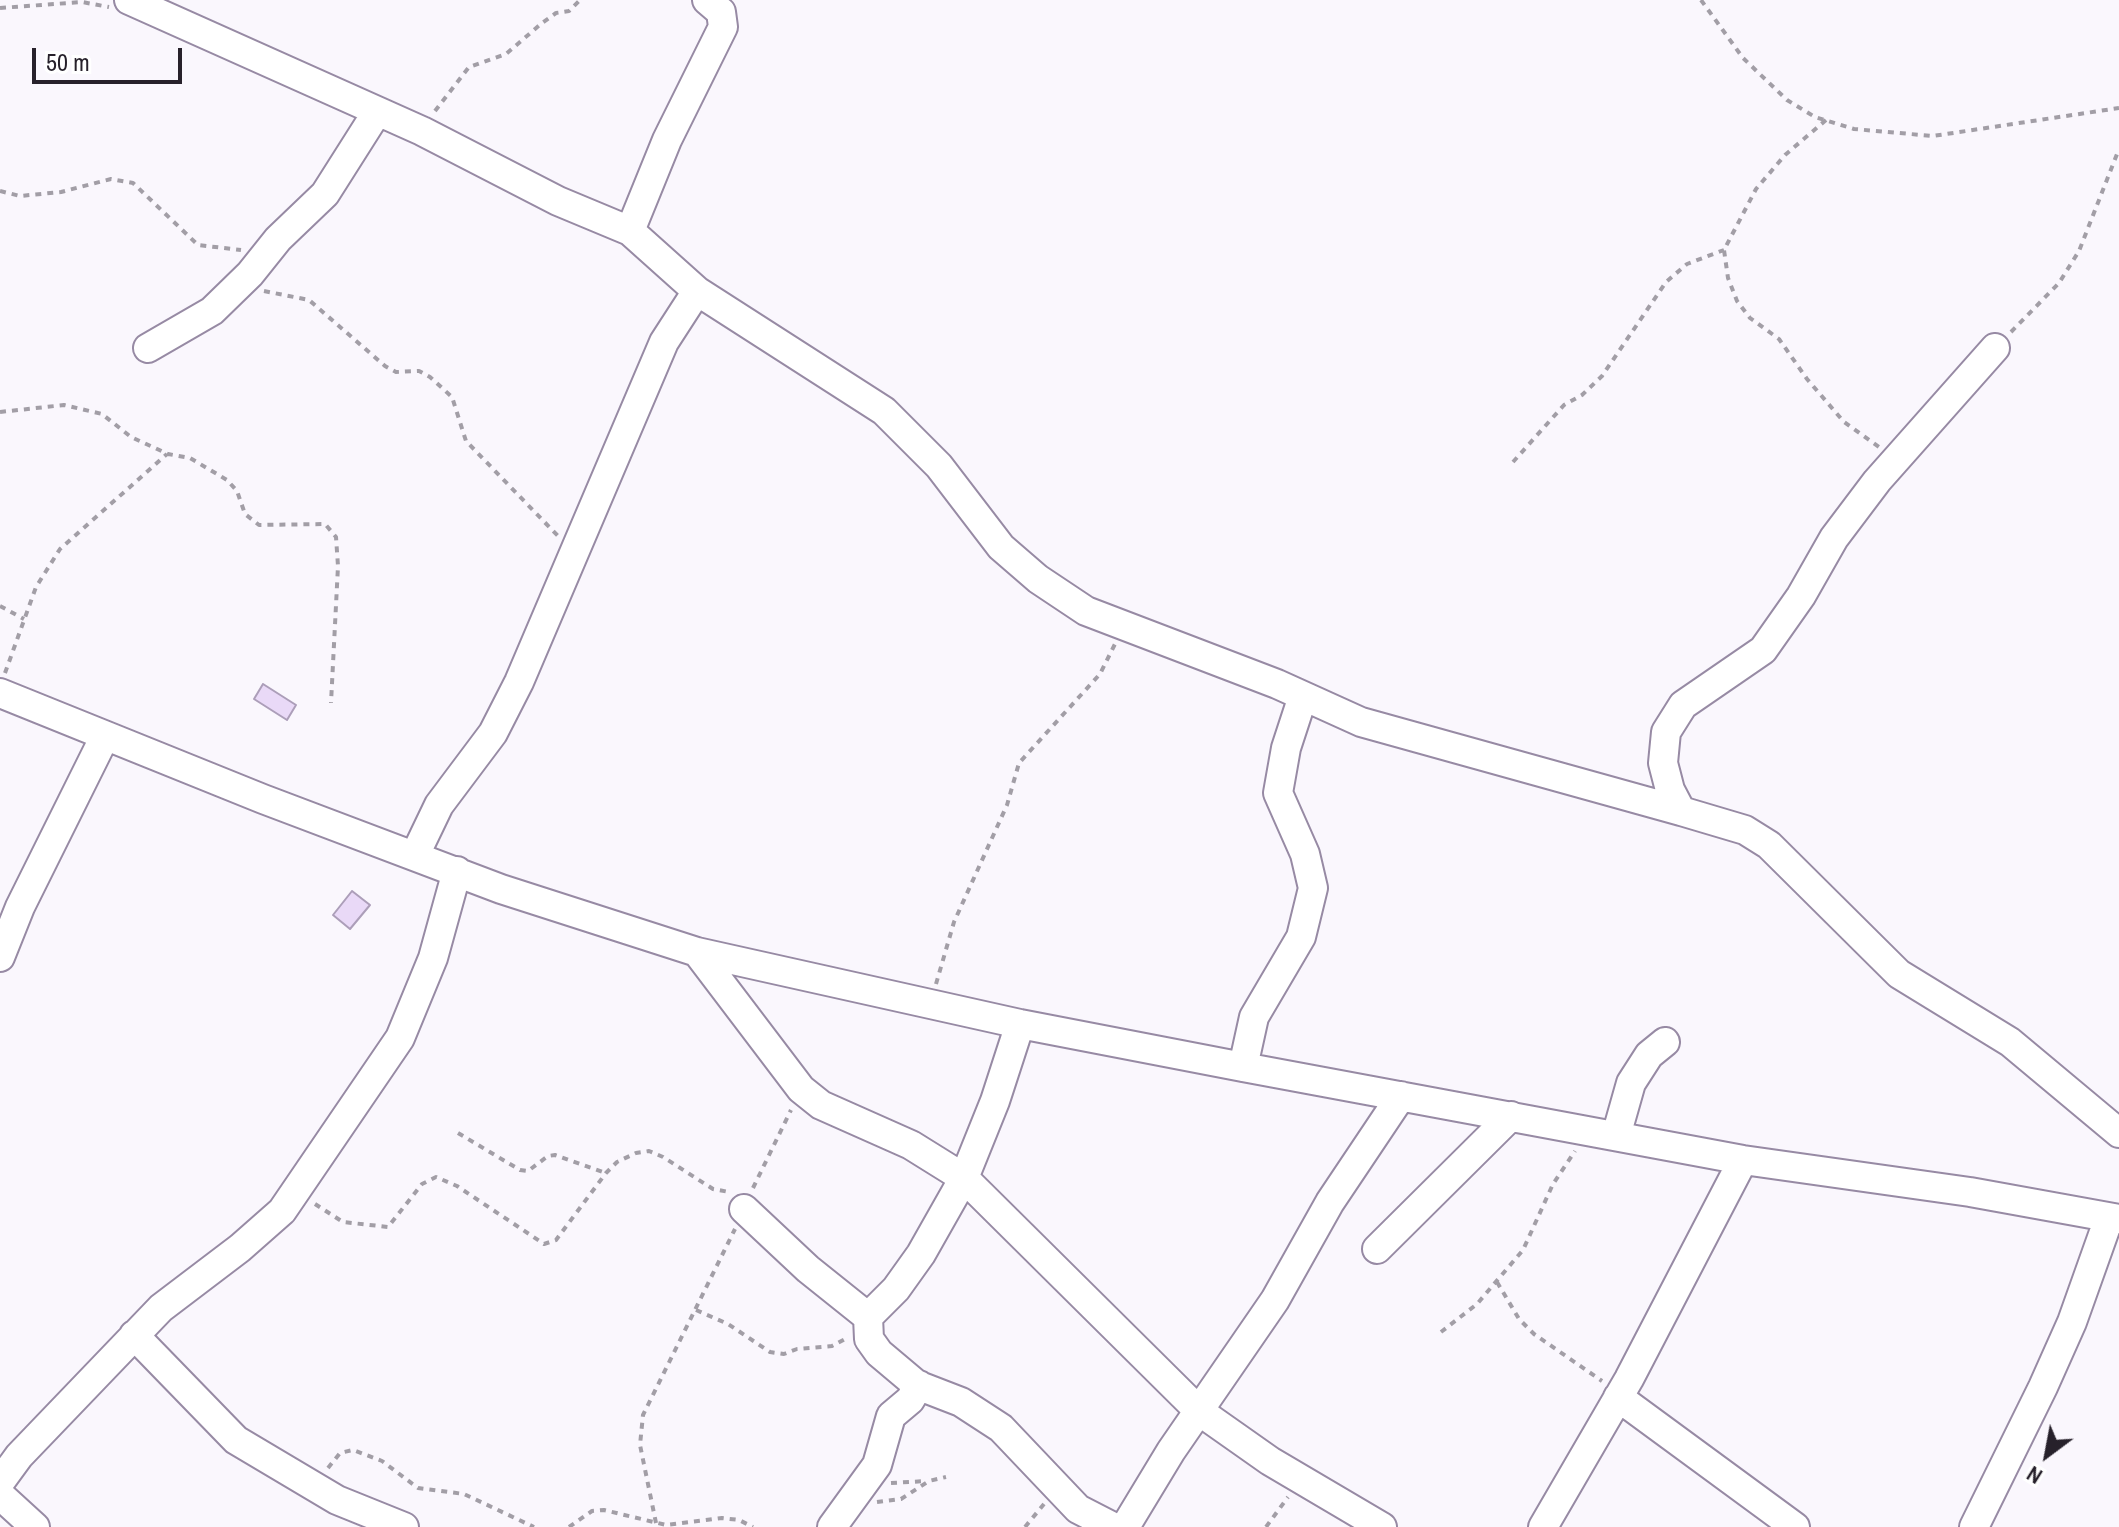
<!DOCTYPE html>
<style>
body{margin:0}
#map{position:relative;width:2119px;height:1527px;overflow:hidden;background:#faf7fd;font-family:"Archivo Narrow",sans-serif}
canvas{display:block}
.north{position:absolute;left:2007px;top:1415px;width:80px;height:80px;-webkit-text-stroke:6px #fff;paint-order:stroke;rotate:212deg;font-size:22px;font-weight:700;line-height:32px;text-align:center;color:#27212b}
.north::after{content:'';display:block;margin:auto;width:28px;height:36px;background:#27212b;clip-path:polygon(50% 0,100% 100%,50% 72%,0 100%)}
.scale{position:absolute;left:32px;top:48px;width:150px;height:36px;box-sizing:border-box;border:4px solid #27212b;border-top:0;padding-left:10px;font-size:24px;line-height:28px;white-space:nowrap;color:#27212b;-webkit-text-stroke:6px #fff;paint-order:stroke}
</style>
<div id="map">
<canvas width="2119" height="1527"></canvas>
<div class="north">N</div>
<div class="scale">50 m</div>
</div>
<script>
const context = document.querySelector('canvas').getContext('2d');
context.lineJoin = 'round';
function paint(path, color) {
  context.fillStyle = color;
  context.fill(path, 'evenodd');
}
function poly(rows) {
  const path = new Path2D();
  for (const r of rows) {
    path.moveTo(r[0], r[1]);
    for (let i = 2; i < r.length; i += 2) path.lineTo(r[i], r[i + 1]);
  }
  return path;
}
function stroke(path, color, width, dash) {
  context.strokeStyle = color;
  context.lineWidth = width;
  context.lineCap = dash ? 'butt' : 'round';
  context.setLineDash(dash || []);
  context.stroke(path);
}
const building = poly([
 [263,684,296,705,287,720,254,699,263,684],
 [352,891,370,905,350,929,333,915,352,891]
]);
const path = poly([
 [1701,0,1743,58,1787,100,1815,117,1854,129,1933,136,2119,108],
 [0,8,82,2,109,7],
 [435,111,469,67,506,54,542,23,556,13,569,11,580,0],
 [1826,120,1785,155,1756,189,1724,250,1728,278,1737,301,1750,318,1779,339,1807,379,1844,422,1879,447],
 [0,191,20,196,61,192,111,179,133,183,198,245,241,250],
 [264,291,309,300,385,366,396,372,419,371,430,377,452,397,466,441,558,536],
 [2011,332,2059,283,2079,251,2119,149],
 [0,412,64,405,102,414,131,437,168,454,190,458,227,480,237,491,245,514,259,525,325,524,336,537,338,566,331,703],
 [1513,462,1564,405,1582,395,1602,376,1666,282,1687,264,1724,250],
 [0,606,24,619],
 [5,673,36,587,60,549,167,454],
 [936,984,954,922,1007,805,1019,763,1100,674,1115,644],
 [458,1133,520,1170,528,1171,548,1156,555,1155,606,1173],
 [753,1188,791,1110],
 [315,1204,343,1222,388,1227,422,1184,436,1177,457,1186,544,1244,556,1240,606,1173,617,1162,636,1153,649,1151,663,1157,713,1189,729,1192],
 [1497,1282,1519,1319,1534,1334,1602,1381],
 [696,1310,728,1324,770,1352,784,1354,797,1349,832,1346,847,1338],
 [1441,1332,1477,1304,1523,1250,1553,1184,1575,1151],
 [328,1468,340,1453,353,1450,382,1461,418,1488,464,1494,534,1527],
 [891,1483,926,1481],
 [877,1502,901,1499,929,1481,946,1477],
 [656,1523,640,1445,643,1415,735,1229],
 [569,1527,592,1511,604,1510,666,1525,722,1518,739,1520,753,1527],
 [1025,1527,1044,1504],
 [1266,1527,1288,1497]
]);
const minor = poly([
 [129,0,422,131,558,201,630,231,697,291,884,411,939,466,1001,547,1038,579,1086,611,1277,684,1361,722,1681,811],
 [630,231,667,140,723,27,721,12,707,0],
 [148,348,212,311,250,274,278,239,325,194,377,112],
 [1995,348,1877,481,1834,538,1801,596,1763,650,1683,705,1666,732,1663,763,1670,790,1681,811,1745,830,1769,845,1899,974,2010,1042,2119,1133],
 [0,693,263,799,501,889,697,952,1020,1024,1243,1067,1743,1160,1970,1192,2119,1219],
 [415,855,439,805,493,733,519,682,664,342,697,291],
 [697,952,801,1089,821,1105,911,1145,964,1178,1199,1411,1270,1461,1382,1527],
 [0,957,20,907,105,736],
 [1020,1024,995,1101,964,1178,921,1254,896,1289,868,1317,869,1339,879,1353,917,1385,961,1402,1001,1428,1078,1509,1113,1527],
 [1243,1067,1254,1017,1301,937,1313,888,1305,854,1278,793,1286,748,1303,696],
 [1616,1136,1631,1083,1649,1055,1665,1042],
 [744,1209,808,1269,868,1317],
 [1377,1249,1511,1116],
 [134,1335,236,1440,337,1500,404,1527],
 [1618,1397,1795,1527],
 [0,1482,19,1456,161,1308,240,1248,282,1211,400,1038,433,958,457,871],
 [0,1495,35,1527],
 [832,1527,877,1465,891,1416,910,1400,919,1385],
 [1125,1527,1171,1451,1275,1300,1330,1202,1401,1096],
 [1543,1527,1629,1379,1743,1160],
 [1974,1527,2043,1387,2072,1322,2109,1218]
]);
paint(building, '#e9d9f7');
stroke(building, '#ac9eb9', 2);
stroke(minor, '#978aa4', 32);
stroke(path, '#a29ea6', 4, [6, 6]);
stroke(minor, '#fff', 28);
</script>
